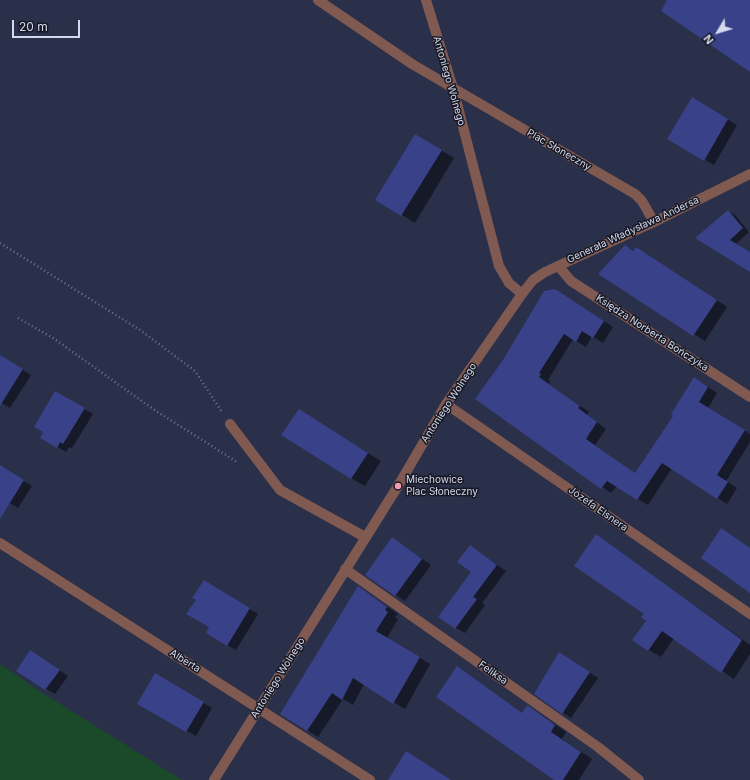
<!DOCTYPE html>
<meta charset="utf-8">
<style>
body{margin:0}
#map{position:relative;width:750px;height:780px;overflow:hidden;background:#2a2f4a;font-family:Inter,sans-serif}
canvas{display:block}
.north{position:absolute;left:698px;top:12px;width:40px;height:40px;-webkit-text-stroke:3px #161824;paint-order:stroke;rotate:232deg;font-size:11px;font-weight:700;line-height:16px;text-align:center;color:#d5d9eb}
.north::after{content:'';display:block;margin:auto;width:14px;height:18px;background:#d5d9eb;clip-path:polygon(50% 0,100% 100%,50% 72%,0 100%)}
.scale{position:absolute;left:12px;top:20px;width:68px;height:18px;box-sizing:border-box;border:2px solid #d5d9eb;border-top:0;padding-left:5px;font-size:12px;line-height:14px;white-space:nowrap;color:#d5d9eb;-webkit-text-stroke:3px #161824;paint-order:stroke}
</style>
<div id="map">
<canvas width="750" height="780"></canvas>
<div class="north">N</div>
<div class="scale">20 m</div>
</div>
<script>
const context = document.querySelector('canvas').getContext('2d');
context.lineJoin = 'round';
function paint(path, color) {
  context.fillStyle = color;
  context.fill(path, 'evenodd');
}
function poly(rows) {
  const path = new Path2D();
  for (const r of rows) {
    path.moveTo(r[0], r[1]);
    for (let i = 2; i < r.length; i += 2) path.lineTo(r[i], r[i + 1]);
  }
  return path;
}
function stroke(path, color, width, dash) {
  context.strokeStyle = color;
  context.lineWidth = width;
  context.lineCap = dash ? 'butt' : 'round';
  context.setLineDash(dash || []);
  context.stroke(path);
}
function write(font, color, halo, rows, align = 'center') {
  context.font = font + ' Inter,sans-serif';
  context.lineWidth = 3;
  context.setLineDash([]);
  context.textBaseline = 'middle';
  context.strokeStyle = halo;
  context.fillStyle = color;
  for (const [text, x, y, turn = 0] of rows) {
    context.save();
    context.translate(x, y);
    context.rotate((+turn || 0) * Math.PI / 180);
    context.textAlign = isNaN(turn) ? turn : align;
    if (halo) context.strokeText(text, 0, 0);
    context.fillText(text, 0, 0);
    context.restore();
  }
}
const green = poly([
 [0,664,41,692,182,780,0,780]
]);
const shadow = poly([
 [692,98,737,125,714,165,668,138],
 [429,143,454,158,415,223,377,199],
 [728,211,735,215,749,232,736,244,750,253,750,271,696,238],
 [625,246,634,251,647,255,727,307,705,341,599,274],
 [555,290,613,327,603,343,592,336,586,347,573,339,548,380,550,381,549,384,589,412,587,415,606,429,595,445,636,474,704,384,717,393,708,408,750,434,750,442,726,481,737,488,727,504,672,468,648,505,617,486,611,493,476,399],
 [0,356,31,375,10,408,0,402],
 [56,392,93,414,72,448,69,447,66,452,41,437],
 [312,419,381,461,365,486,351,478],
 [0,466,32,486,18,508,0,497],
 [597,536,750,645,750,654,734,679,674,638,661,657,649,650,647,621,645,613],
 [392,538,431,565,405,601,366,575],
 [470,546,506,571,482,603,485,605,465,633,456,628,472,572],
 [204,582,258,614,236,650,207,633,210,627,197,600],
 [359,588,398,614,395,617,398,619,387,638,430,664,405,709,364,684,353,705,343,699,318,737,281,714],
 [40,657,68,676,55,694,46,689],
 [568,658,598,678,571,718,535,694],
 [457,667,526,717,527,706,566,732,562,739,592,759,579,780,556,780],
 [156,674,212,708,196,736,139,703]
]);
const building = poly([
 [667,0,750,0,750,72,661,11],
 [692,97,728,119,704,161,667,139],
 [415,134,442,150,401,216,375,200],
 [728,210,743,228,730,240,750,252,750,272,695,238],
 [625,245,633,251,636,247,717,300,693,336,598,274],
 [555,289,604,321,593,338,582,331,576,342,564,334,539,373,541,374,539,377,580,406,578,408,597,422,586,439,635,473,673,416,671,414,694,377,708,387,699,402,745,430,717,475,728,482,717,499,662,463,637,500,607,481,601,489,475,399,503,360,544,291],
 [0,355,23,369,0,406],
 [55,391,85,408,63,444,60,442,57,448,40,438,43,432,34,427],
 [299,409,368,453,351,479,281,435],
 [0,465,24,480,0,519],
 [721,528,750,548,750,593,701,558],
 [596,534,742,640,721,673,662,631,648,651,632,640,646,621,641,617,644,614,574,566],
 [392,537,422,559,395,596,365,575],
 [470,545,497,565,473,597,477,599,455,629,438,617,471,572,457,562],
 [204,580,250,608,227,646,206,633,209,627,186,614,196,600,192,598],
 [358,586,387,607,385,610,388,612,376,631,420,657,393,704,353,678,342,700,332,693,307,731,280,714],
 [30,650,60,670,45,690,16,671],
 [559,652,590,672,562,714,534,694],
 [457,666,522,713,527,705,555,725,551,732,581,752,563,780,554,780,436,697],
 [155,673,204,702,186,732,137,704],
 [406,751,451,780,388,780]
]);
const path = poly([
 [0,243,140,330,195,371,222,412],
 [18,318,53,338,153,409,237,462]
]);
const lane = poly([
 [318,0,412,64,453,88],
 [230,424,280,490,365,537]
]);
const street = poly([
 [426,0,453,88,499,266,509,283,522,294],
 [453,88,635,194,642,201,654,222],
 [560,265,560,268,571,281,750,397],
 [446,404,750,614],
 [0,543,370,780],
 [345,569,598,747,639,780],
 [214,780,398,486,446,404,522,294,533,280,545,272,654,222,750,174]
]);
const markers = [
 [398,486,4,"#f19ab3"]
];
const streetNames = [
 ["Antoniego Wolnego",449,81,74],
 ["Plac Słoneczny",559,150,30],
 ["Generała Władysława Andersa",633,230,-25],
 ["Księdza Norberta Bończyka",652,333,33],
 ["Antoniego Wolnego",449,403,-57],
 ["Józefa Elsnera",598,509,35],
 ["Alberta",185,661,32],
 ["Feliksa",493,673,35],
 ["Antoniego Wolnego",278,678,-58]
];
const poiNames = [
 ["Miechowice",406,480],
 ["Plac Słoneczny",406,492]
];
paint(green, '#1a4a29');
paint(shadow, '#0007');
paint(building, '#394188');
stroke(path, '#71758d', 2.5, [1, 3]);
stroke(lane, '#805a50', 10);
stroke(street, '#805a50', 10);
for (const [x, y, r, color] of markers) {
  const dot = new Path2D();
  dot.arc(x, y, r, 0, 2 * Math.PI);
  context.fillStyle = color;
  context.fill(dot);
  stroke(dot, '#161824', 1.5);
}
write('10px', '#d5d9eb', '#161824', streetNames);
write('10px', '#d5d9eb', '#161824', poiNames, 'left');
</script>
